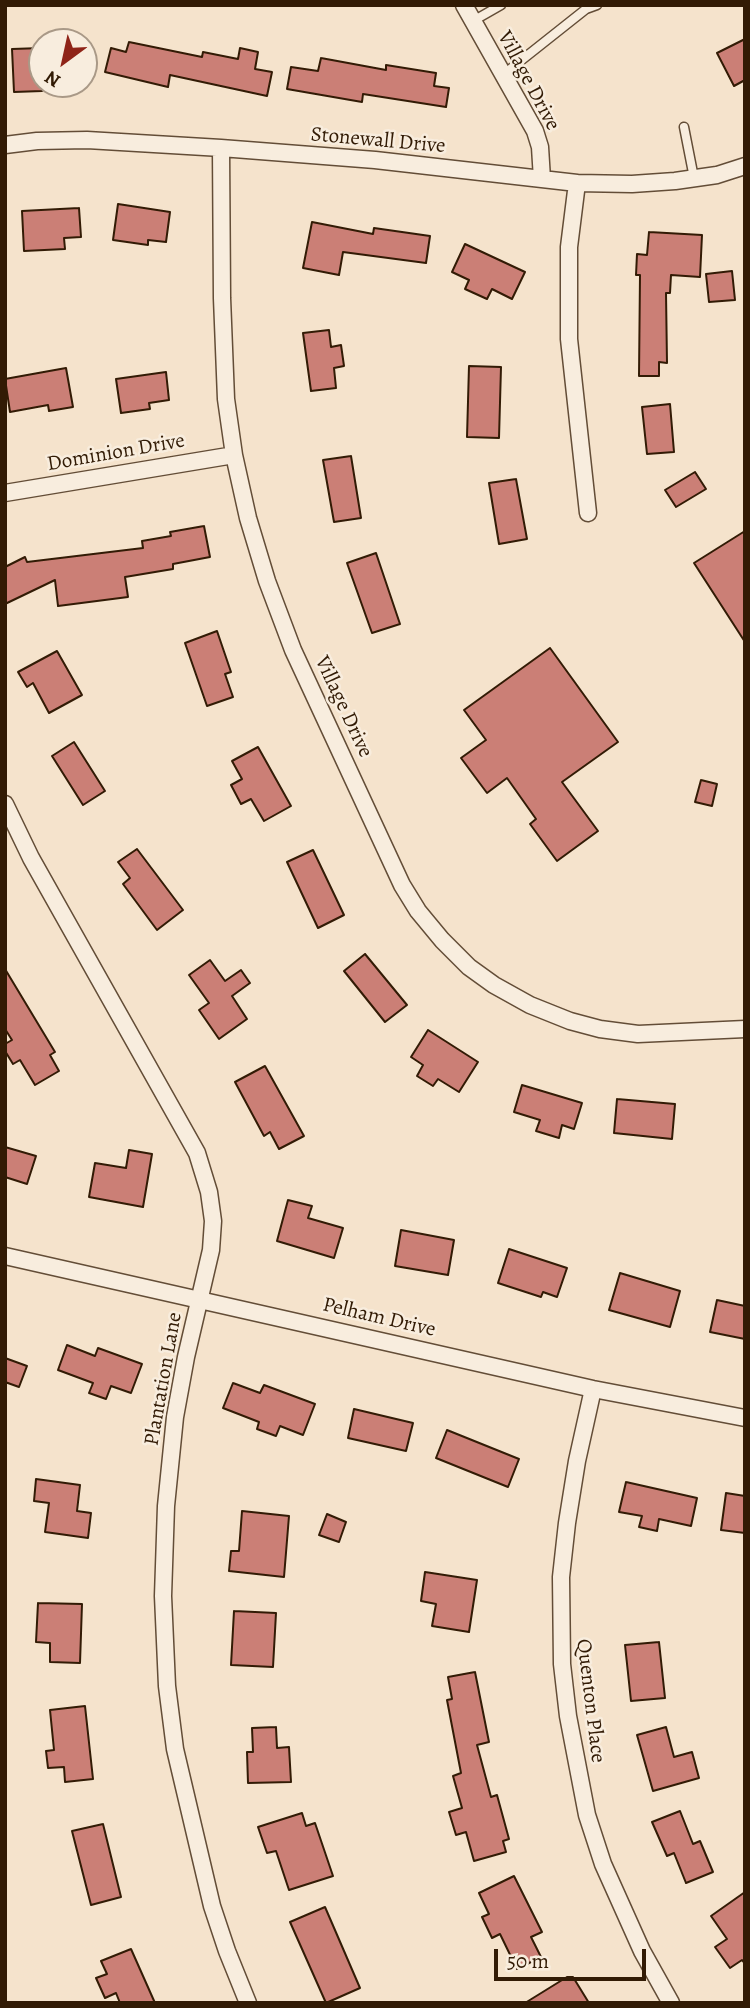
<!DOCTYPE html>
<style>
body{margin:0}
#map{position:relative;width:750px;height:2008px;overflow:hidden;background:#f5e3cc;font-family:Alegreya,serif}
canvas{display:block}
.frame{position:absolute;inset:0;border:7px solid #321b05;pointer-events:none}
.north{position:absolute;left:28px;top:28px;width:70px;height:70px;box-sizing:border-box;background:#f8edde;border:2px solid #a99987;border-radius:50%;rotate:213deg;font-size:19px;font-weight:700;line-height:28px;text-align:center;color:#321b05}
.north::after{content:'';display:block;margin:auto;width:24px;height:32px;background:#8f2418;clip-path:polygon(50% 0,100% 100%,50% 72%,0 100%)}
.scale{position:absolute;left:494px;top:1949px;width:152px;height:32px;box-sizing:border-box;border:4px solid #321b05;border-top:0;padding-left:9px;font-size:21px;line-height:24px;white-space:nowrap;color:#321b05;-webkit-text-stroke:5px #f8edde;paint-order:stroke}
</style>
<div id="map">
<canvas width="750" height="2008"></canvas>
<div class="frame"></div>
<div class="north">N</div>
<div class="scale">50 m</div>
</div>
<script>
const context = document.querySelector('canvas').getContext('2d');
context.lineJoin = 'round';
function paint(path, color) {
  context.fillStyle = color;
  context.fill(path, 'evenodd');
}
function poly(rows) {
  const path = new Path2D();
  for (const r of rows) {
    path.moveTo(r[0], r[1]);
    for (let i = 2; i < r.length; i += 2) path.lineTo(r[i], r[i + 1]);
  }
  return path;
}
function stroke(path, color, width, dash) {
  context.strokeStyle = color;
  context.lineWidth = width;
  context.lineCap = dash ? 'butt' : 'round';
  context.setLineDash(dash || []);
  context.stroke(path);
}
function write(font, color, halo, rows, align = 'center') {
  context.font = font + ' Alegreya,serif';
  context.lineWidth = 5;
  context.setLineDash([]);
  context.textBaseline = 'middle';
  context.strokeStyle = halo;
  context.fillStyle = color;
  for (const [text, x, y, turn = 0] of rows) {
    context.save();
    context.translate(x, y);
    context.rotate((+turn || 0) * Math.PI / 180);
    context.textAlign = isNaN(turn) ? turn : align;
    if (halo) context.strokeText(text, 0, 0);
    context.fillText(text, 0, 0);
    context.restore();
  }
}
const building = poly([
 [745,39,745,80,734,86,717,53,745,39],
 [129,42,202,57,203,52,238,59,240,48,258,52,255,69,272,72,267,96,170,75,168,87,105,72,111,48,126,52,129,42],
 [42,48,42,91,14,92,12,49,42,48],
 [321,58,386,70,386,65,436,73,434,86,449,88,446,107,363,94,362,102,287,89,291,67,318,71,321,58],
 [118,204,170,212,166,242,148,240,148,245,113,240,118,204],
 [79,208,81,237,64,238,65,249,24,251,22,211,79,208],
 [312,222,373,234,374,228,430,236,426,263,343,252,339,275,303,268,312,222],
 [649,232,702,235,700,277,671,275,670,293,666,293,667,363,659,362,659,376,639,376,640,275,636,275,637,254,647,255,649,232],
 [465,244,525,272,512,299,492,289,487,299,465,289,469,280,452,272,465,244],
 [732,271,735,300,709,302,706,274,732,271],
 [329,330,331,347,341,345,344,366,334,368,336,388,311,391,303,333,329,330],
 [469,366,501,367,499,438,467,437,469,366],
 [66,368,73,407,49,411,48,405,10,412,5,379,66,368],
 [166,372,169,400,149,403,150,409,121,413,116,379,166,372],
 [670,404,674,452,647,454,642,407,670,404],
 [351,456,361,518,334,522,323,460,351,456],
 [695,472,706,489,676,507,665,490,695,472],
 [516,479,527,539,499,544,489,483,516,479],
 [204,526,210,557,173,564,173,569,125,577,128,597,58,606,55,580,5,604,5,567,25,557,27,562,143,548,142,541,171,536,170,532,204,526],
 [745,531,745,642,694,563,745,531],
 [376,553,400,624,372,633,347,563,376,553],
 [217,631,231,672,225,674,233,697,207,706,185,643,217,631],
 [550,648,618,742,562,782,598,831,557,861,530,824,536,819,507,778,487,793,461,758,486,740,464,710,550,648],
 [57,651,82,695,49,713,33,683,27,687,18,672,57,651],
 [74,742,105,791,83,805,52,756,74,742],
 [258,747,291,806,264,821,251,799,241,804,231,785,242,779,232,761,258,747],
 [701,780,717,784,712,806,695,802,701,780],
 [137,849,183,910,157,930,123,884,130,878,118,862,137,849],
 [313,850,344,915,318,928,287,862,313,850],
 [365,954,407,1005,385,1022,344,971,365,954],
 [210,960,225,981,241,970,250,983,232,996,247,1019,219,1039,199,1010,209,1003,189,975,210,960],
 [5,969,55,1052,50,1055,59,1071,35,1085,20,1060,13,1064,5,1051,5,1044,12,1040,5,1029,5,969],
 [428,1030,478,1062,459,1092,438,1079,433,1086,417,1076,423,1065,411,1057,428,1030],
 [265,1066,304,1136,279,1149,270,1132,264,1136,235,1082,265,1066],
 [522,1085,582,1103,574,1129,562,1125,559,1138,536,1131,540,1120,514,1112,522,1085],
 [617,1099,675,1104,672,1139,614,1133,617,1099],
 [5,1147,36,1156,27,1184,5,1177,5,1147],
 [129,1150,152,1154,143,1207,89,1197,95,1163,126,1168,129,1150],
 [288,1200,312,1206,308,1218,343,1228,334,1258,277,1241,288,1200],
 [401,1230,454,1240,448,1275,395,1266,401,1230],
 [509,1249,567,1268,557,1297,543,1292,541,1297,498,1283,509,1249],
 [620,1273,680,1291,670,1327,609,1310,620,1273],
 [717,1300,745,1306,745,1339,710,1332,717,1300],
 [67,1345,95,1356,98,1348,142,1364,131,1393,111,1386,106,1399,89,1393,93,1383,58,1370,67,1345],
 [5,1358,27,1366,19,1387,5,1382,5,1358],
 [233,1383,260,1393,264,1385,315,1404,303,1435,280,1426,276,1436,257,1429,259,1422,223,1408,233,1383],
 [354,1409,413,1423,406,1451,348,1438,354,1409],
 [447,1430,519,1459,508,1487,436,1458,447,1430],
 [36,1479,80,1485,77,1511,91,1513,88,1538,45,1532,49,1503,34,1501,36,1479],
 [626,1482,697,1498,691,1526,659,1519,657,1531,639,1527,642,1516,619,1512,626,1482],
 [726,1493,745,1496,745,1533,721,1530,726,1493],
 [242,1511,289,1516,284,1577,229,1571,231,1551,239,1551,242,1511],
 [327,1514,346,1522,339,1542,319,1535,327,1514],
 [425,1572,477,1580,469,1632,432,1626,436,1604,421,1601,425,1572],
 [38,1603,82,1604,80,1663,50,1662,50,1643,36,1642,38,1603],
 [234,1611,276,1613,273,1667,231,1665,234,1611],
 [659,1642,665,1698,631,1701,625,1645,659,1642],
 [475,1672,489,1742,477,1745,491,1797,497,1795,509,1839,503,1841,506,1852,474,1861,466,1832,456,1835,449,1812,462,1808,453,1776,461,1773,447,1700,452,1699,448,1677,475,1672],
 [85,1706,93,1779,65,1782,64,1767,48,1768,46,1751,54,1750,50,1710,85,1706],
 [276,1727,277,1748,289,1747,291,1782,248,1783,247,1752,253,1752,252,1728,276,1727],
 [666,1727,674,1757,692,1752,699,1778,653,1791,637,1735,666,1727],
 [680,1811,693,1844,700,1841,713,1872,686,1883,674,1853,667,1856,652,1822,680,1811],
 [302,1813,306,1826,315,1823,333,1876,289,1890,276,1851,267,1853,258,1827,302,1813],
 [103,1824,121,1897,91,1905,72,1831,103,1824],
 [514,1876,542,1932,531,1937,541,1957,517,1969,500,1934,492,1938,482,1917,489,1914,479,1893,514,1876],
 [745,1892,745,1964,742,1960,730,1968,715,1947,727,1939,711,1916,745,1892],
 [325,1907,360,1988,326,2003,290,1922,325,1907],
 [131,1949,155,2003,120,2003,116,1993,105,1998,96,1978,107,1974,101,1961,131,1949],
 [567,1977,573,1977,589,2003,525,2003,567,1977]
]);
const service = poly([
 [473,21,501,5],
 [504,74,586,9,597,5],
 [684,127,694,178]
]);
const minor = poly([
 [464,5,535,131,540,147,542,179],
 [5,145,37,141,87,140,221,148,375,160,577,183,632,184,675,181,717,175,745,166],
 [221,148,222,298,226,399,234,455,248,518,267,581,293,650,402,885,418,911,442,940,469,967,494,985,530,1005,570,1021,600,1029,638,1034,745,1029],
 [577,183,569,247,569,339,588,513],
 [5,493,234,455],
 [5,804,31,858,197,1153,209,1192,213,1221,211,1250,186,1357,175,1417,166,1506,163,1596,167,1686,175,1749,212,1906,227,1951,248,2003],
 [5,1256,593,1389,745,1418],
 [593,1389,577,1461,567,1523,561,1577,562,1664,568,1716,587,1815,603,1864,642,1951,671,2003]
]);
const streetNames = [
 ["Village Drive",528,81,62],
 ["Stonewall Drive",378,141,5],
 ["Dominion Drive",116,453,-10],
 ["Village Drive",343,707,65],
 ["Pelham Drive",379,1318,13],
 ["Plantation Lane",164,1379,-80],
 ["Quenton Place",590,1701,83]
];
paint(building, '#cb7f76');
stroke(building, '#321b05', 2);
stroke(service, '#634d37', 11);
stroke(minor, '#634d37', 19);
stroke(service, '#f8edde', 8);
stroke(minor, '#f8edde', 16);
write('21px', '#321b05', '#f8edde', streetNames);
</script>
